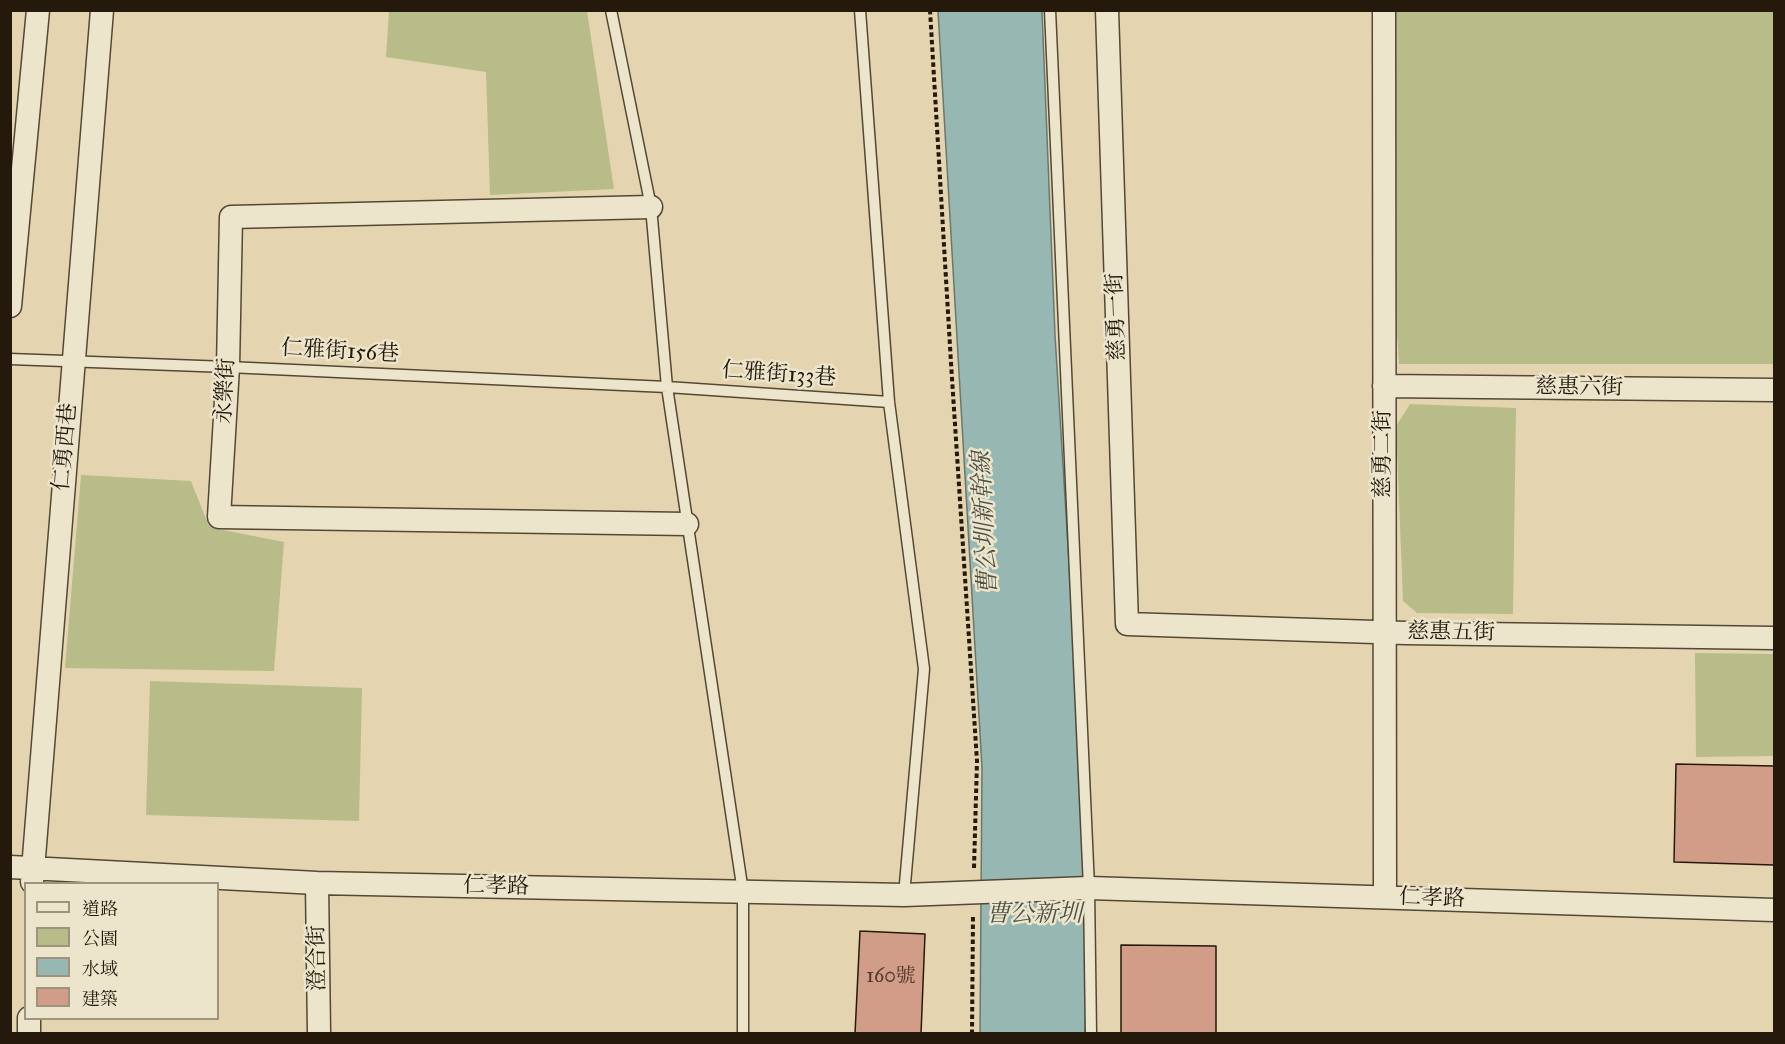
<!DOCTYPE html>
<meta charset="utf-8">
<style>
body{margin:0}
#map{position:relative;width:1785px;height:1044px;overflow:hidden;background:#e4d5b0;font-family:"IM FELL Great Primer","Noto Serif TC",serif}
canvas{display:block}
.frame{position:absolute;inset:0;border:12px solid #24190a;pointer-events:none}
.legend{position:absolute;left:24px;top:882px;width:195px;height:138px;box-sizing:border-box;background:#ede4cc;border:2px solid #9d937e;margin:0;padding:8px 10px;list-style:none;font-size:18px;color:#24190a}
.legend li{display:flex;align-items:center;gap:12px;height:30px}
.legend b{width:30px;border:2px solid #9d937e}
</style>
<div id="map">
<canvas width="1785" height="1044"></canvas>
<div class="frame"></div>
<ul class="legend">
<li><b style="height:8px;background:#ede4cc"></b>道路</li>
<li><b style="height:16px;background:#b7bc89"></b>公園</li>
<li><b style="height:16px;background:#97b7b2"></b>水域</li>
<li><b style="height:16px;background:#d29d88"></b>建築</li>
</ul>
</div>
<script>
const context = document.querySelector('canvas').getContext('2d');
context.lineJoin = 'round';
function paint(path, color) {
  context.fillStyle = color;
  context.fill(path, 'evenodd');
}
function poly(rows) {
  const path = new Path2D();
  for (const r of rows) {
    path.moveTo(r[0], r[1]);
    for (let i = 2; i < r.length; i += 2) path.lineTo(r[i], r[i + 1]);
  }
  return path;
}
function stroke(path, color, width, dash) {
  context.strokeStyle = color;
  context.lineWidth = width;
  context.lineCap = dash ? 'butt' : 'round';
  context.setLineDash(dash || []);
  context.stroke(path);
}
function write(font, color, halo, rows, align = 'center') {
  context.font = font + ' "IM FELL Great Primer","Noto Serif TC",serif';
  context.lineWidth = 5;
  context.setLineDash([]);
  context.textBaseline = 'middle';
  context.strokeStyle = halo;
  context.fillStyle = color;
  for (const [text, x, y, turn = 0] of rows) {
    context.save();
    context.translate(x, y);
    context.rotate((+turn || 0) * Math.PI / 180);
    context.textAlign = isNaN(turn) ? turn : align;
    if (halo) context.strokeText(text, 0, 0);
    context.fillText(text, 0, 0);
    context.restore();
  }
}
const green = poly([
 [389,11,587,11,614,189,490,195,486,72,386,57],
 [1389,11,1774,11,1774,364,1399,364,1384,127],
 [1410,404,1516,408,1513,614,1417,613,1403,601,1396,426],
 [81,475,191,481,206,519,218,529,284,542,274,671,65,668],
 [1695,653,1774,654,1774,756,1696,757],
 [150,681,362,688,359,821,146,815]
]);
const water = poly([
 [938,11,1042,11,1055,335,1089,888,1085,1033,980,1033,982,768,938,11]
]);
const building = poly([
 [1676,764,1774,766,1774,865,1674,862,1676,764],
 [860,931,925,934,921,1034,855,1034,860,931],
 [1121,945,1216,946,1216,1034,1121,1034,1121,945]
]);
const path = poly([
 [930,10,951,363,977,761,974,868],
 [972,1034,973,917]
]);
const lane = poly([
 [611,10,651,207,667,387,743,892,743,1034],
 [860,10,889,402,924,669,904,895],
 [1050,10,1089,888,1091,1034],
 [10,359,228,367,667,387,889,402]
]);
const street = poly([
 [1107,10,1127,624,1406,633,1774,638],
 [1384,10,1385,897],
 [651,207,231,217,228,367,219,517,687,524],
 [10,306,38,10],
 [1384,386,1774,390],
 [10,867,317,883,904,895,1089,888,1774,910],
 [32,882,102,10],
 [317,883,319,1034],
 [29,1034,29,1018]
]);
const numberNames = [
 ["160號",891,977]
];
const streetNames = [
 ["慈勇一街",1117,317,-92],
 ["仁雅街156巷",340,352,3],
 ["仁雅街133巷",779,375,4],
 ["慈惠六街",1579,388,1],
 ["永樂街",226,391,-87],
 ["仁勇西巷",66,447,-85],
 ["慈勇二街",1384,454,-90],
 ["慈惠五街",1451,633,1],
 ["仁孝路",496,887,1],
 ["仁孝路",1432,899,2],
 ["澄合街",318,958,-91]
];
const waterNames = [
 ["曹公圳新幹線",986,523,-93],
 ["曹公新圳",1034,915]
];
paint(green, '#b7bc89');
paint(water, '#97b7b2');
stroke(water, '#69786f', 1.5);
paint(building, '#d29d88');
stroke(building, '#24190a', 1.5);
stroke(lane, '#544834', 13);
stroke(street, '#544834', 25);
stroke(path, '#24190a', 4, [4.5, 3]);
stroke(lane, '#ede4cc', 10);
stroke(street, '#ede4cc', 22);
write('20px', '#503a2a', null, numberNames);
write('22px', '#24190a', '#ede4cc', streetNames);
write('italic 24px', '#4c5045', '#ede4cc', waterNames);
</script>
